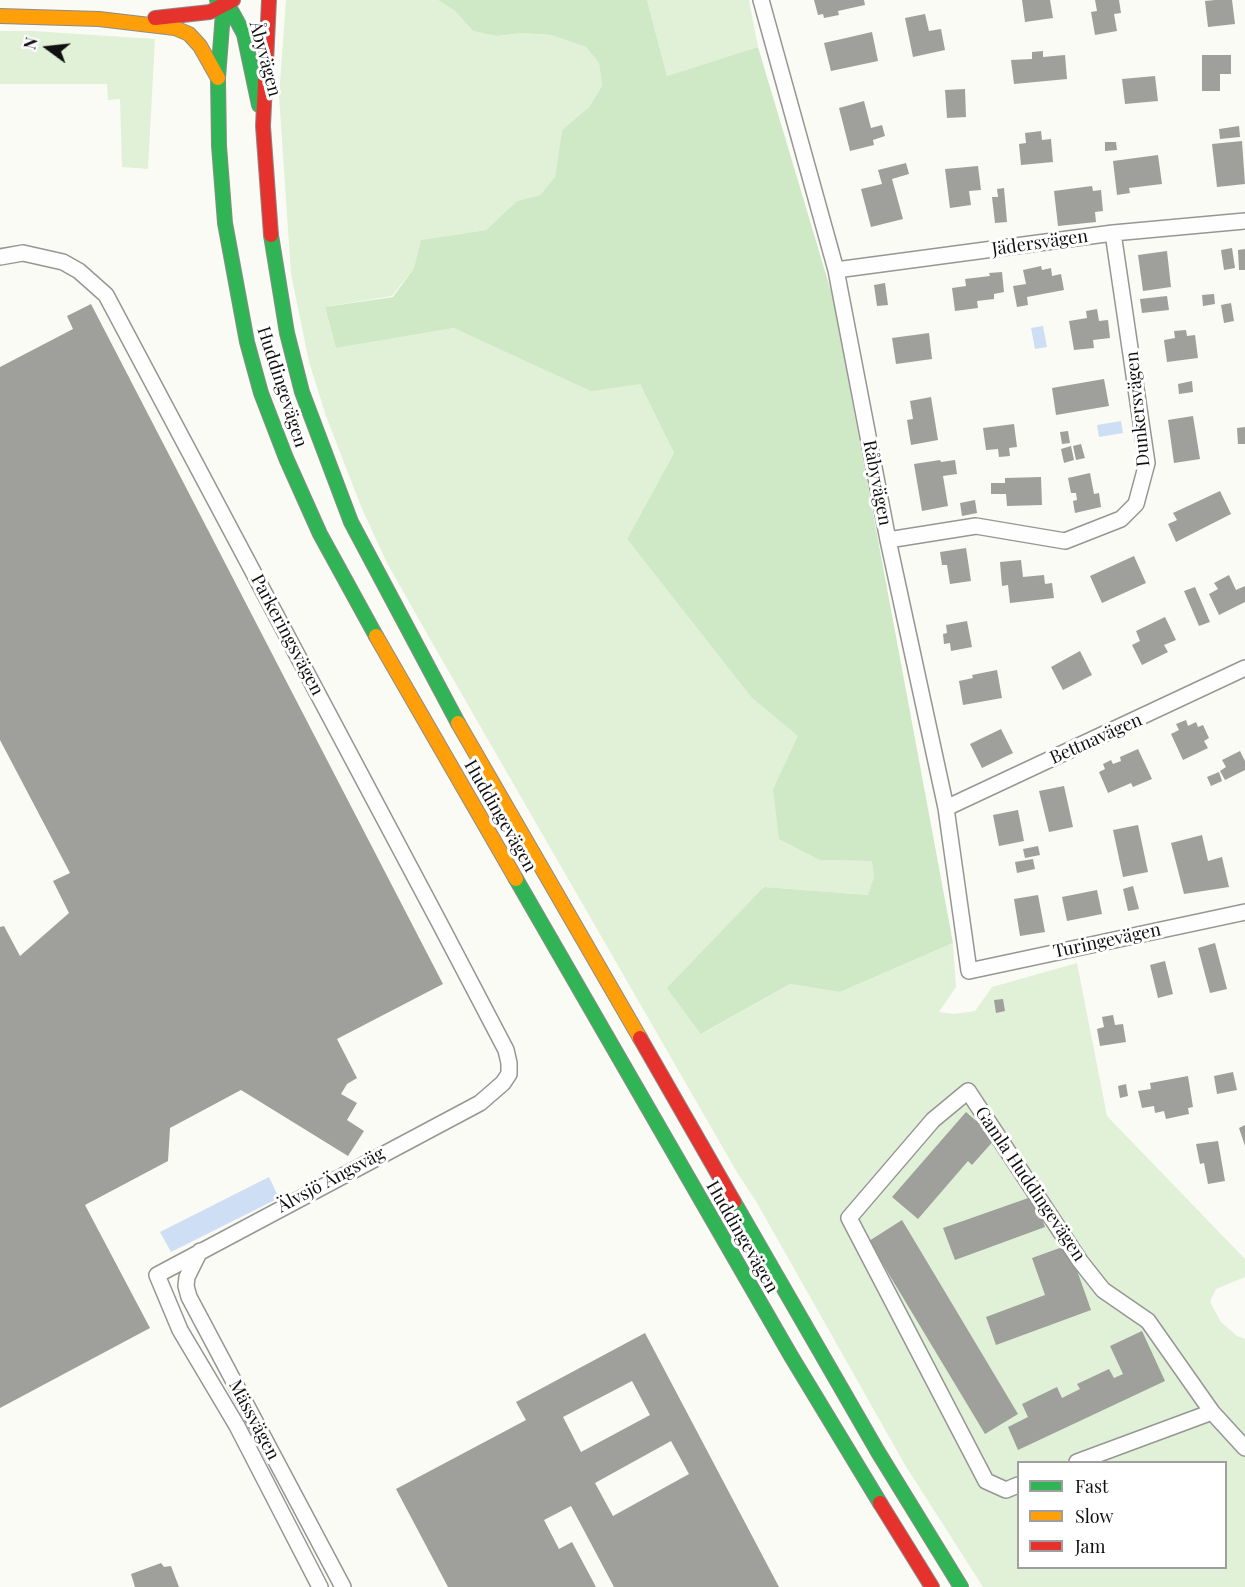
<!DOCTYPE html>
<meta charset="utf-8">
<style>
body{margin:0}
#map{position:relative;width:1245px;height:1587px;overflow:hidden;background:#fbfbf6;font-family:"Playfair Display",serif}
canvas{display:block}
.legend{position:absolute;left:1017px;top:1461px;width:210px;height:108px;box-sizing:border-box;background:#fff;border:2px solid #9f9f9f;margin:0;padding:8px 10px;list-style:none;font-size:18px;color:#101010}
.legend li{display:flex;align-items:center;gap:12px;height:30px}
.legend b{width:30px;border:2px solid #9f9f9f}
.north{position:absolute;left:18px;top:18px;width:60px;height:60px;-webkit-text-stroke:4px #fff;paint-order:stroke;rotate:285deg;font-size:16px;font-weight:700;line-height:24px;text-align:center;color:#101010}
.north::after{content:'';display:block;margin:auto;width:21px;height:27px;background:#101010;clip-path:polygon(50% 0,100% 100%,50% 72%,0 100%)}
</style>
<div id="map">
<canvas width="1245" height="1587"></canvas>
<ul class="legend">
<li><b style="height:8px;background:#30b455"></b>Fast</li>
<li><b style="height:8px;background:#ff9f0a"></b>Slow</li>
<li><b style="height:8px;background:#e5322d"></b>Jam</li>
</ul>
<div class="north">N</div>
</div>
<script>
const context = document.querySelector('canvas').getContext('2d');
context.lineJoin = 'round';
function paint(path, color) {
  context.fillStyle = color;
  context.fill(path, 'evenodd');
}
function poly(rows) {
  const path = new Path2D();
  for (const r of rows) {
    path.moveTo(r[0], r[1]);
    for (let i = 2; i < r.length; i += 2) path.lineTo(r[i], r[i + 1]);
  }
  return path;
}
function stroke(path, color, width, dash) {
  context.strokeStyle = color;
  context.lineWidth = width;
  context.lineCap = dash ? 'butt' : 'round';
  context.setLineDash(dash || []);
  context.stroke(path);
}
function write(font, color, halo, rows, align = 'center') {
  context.font = font + ' "Playfair Display",serif';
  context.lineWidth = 6;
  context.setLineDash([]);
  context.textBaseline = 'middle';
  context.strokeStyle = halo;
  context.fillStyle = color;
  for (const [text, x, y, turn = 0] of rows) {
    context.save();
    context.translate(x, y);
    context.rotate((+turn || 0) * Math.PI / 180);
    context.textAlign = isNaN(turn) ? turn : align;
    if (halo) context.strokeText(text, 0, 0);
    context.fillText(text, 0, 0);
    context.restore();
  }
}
const green = poly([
 [286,0,438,0,455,11,473,31,499,36,522,33,551,35,586,47,599,63,602,86,589,107,562,130,555,177,540,195,517,201,486,230,421,240,414,268,392,296,325,307,336,348,454,328,519,356,640,384,674,453,627,539,751,697,799,736,773,789,820,860,872,861,874,877,869,895,763,887,702,1034,790,984,840,992,953,943,956,987,939,1012,954,1014,975,1011,992,987,1077,963,1107,1116,1245,1259,1245,1277,1216,1289,1210,1302,1221,1322,1237,1336,1245,1339,1245,1587,983,1587,905,1465,757,1203,738,1174,434,646,387,563,362,509,326,416,309,362,291,274,279,96],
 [1018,1462,1226,1462,1226,1568,1018,1568],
 [647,0,749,0,758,47,667,76],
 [0,31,33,31,155,39,148,169,122,167,120,99,108,100,107,84,0,84]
]);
const forest = poly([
 [438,0,647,0,667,76,758,47,833,298,953,943,840,992,790,984,701,1034,667,988,764,887,868,895,874,877,872,861,820,860,779,839,773,789,798,736,751,697,627,539,674,453,640,384,591,391,454,328,336,348,325,307,393,297,414,268,421,240,486,230,517,201,540,195,555,177,562,130,589,107,602,86,599,63,586,47,551,35,522,33,497,36,473,31,455,11]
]);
const water = poly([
 [1043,326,1047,347,1035,349,1031,328],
 [1121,421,1123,433,1099,437,1097,425],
 [269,1177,279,1198,171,1252,160,1232]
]);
const building = poly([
 [814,0,864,0,865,5,838,11,839,15,824,18,823,14,818,15],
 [1022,0,1050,0,1053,18,1025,22],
 [1095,0,1119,0,1121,13,1114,14,1117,31,1095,35,1091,12,1097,11],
 [1215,0,1232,0,1235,24,1208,27,1205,1],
 [925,14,929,31,941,29,945,50,913,57,905,18],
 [872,32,878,61,831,71,824,43],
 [1043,51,1043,57,1065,55,1067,79,1014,84,1011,60,1032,59,1032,52],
 [1202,55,1231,55,1231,74,1220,74,1220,91,1202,91],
 [1155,76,1158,101,1125,104,1122,79],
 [965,89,966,117,947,118,945,90],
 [864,101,871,128,882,125,885,136,873,140,874,145,850,151,839,108],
 [1239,126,1240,137,1220,139,1219,129],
 [1041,131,1042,140,1051,139,1053,162,1021,165,1019,144,1026,143,1025,133],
 [1242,141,1245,184,1217,187,1212,144],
 [1105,142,1116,142,1117,150,1105,151],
 [1158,155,1162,184,1129,188,1130,193,1117,195,1113,161],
 [906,163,909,174,892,179,903,219,871,227,861,189,882,184,878,170],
 [978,166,981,190,969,191,971,205,950,208,945,169],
 [1092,186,1093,191,1101,190,1103,211,1095,212,1096,222,1058,226,1054,191],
 [1004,188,1007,222,995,223,992,197,998,197,997,189],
 [1232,248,1235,268,1224,270,1221,250],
 [1245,249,1245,270,1239,270,1238,250],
 [1167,251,1171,287,1143,291,1138,255],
 [1041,266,1042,270,1051,268,1052,276,1061,274,1064,290,1027,297,1028,305,1017,307,1013,286,1026,284,1023,270],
 [1002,272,1004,292,994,294,994,299,977,301,978,308,955,311,952,288,966,286,965,279,990,276,989,273],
 [885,283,888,305,877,306,874,285],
 [1214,294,1215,304,1203,306,1202,295],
 [1167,296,1169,310,1142,313,1140,299],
 [1231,303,1234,321,1224,323,1221,305],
 [91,304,443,984,337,1039,357,1078,347,1084,341,1094,357,1103,347,1120,364,1131,348,1156,241,1090,170,1128,168,1161,85,1205,150,1328,0,1408,0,927,4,926,20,956,69,913,53,881,70,873,0,740,0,367,73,329,67,316],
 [1097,309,1099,321,1108,320,1110,338,1093,340,1094,348,1074,350,1069,321,1087,318,1086,311],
 [1186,330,1187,336,1195,335,1198,358,1167,362,1164,340,1175,338,1174,331],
 [929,333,932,359,896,364,892,338],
 [1104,379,1109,406,1056,415,1052,388],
 [1192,381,1193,392,1179,394,1178,384],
 [931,397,938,440,911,445,907,420,913,419,910,401],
 [1193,416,1200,459,1174,463,1168,420],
 [1014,424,1017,447,1009,448,1010,456,999,457,998,449,986,450,983,428],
 [1245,427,1245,444,1238,444,1237,428],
 [1068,431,1070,443,1062,444,1060,432],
 [1081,444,1085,458,1076,460,1073,446],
 [1071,446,1074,460,1064,463,1061,449],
 [940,460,941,462,955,460,957,474,943,476,948,506,922,511,914,464],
 [1090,473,1094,494,1099,493,1101,507,1075,513,1073,501,1077,500,1076,493,1071,493,1068,478],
 [1041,477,1042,505,1007,506,1006,494,991,494,991,483,1005,483,1005,478],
 [1220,491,1231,514,1176,542,1168,524,1177,520,1173,513],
 [975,500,977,513,962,516,960,503],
 [966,548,971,581,950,584,947,565,942,565,940,552],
 [1134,556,1146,583,1102,603,1090,576],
 [1021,560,1023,577,1044,575,1045,584,1052,583,1054,598,1010,603,1008,585,1002,586,1000,562],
 [1229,575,1236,590,1245,586,1245,602,1219,615,1209,594,1218,589,1214,583],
 [1195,587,1210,622,1199,626,1184,591],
 [1165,617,1176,640,1164,645,1168,652,1142,665,1132,645,1140,641,1136,631],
 [967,621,972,647,951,651,950,643,944,644,943,634,947,633,946,625],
 [1080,651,1092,675,1063,690,1051,667],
 [997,670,1002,698,963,705,959,681,973,678,972,675],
 [1186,720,1188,726,1196,722,1198,727,1203,725,1209,738,1204,741,1208,748,1183,760,1171,734,1179,730,1176,724],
 [1001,729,1013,753,982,768,970,744],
 [1138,749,1152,779,1133,787,1131,783,1108,793,1099,772,1105,769,1103,764,1111,760,1113,764,1121,761,1120,757],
 [1240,751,1245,761,1245,770,1225,780,1220,771,1226,767,1222,760],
 [1219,772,1222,781,1211,786,1207,777],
 [1064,786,1073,827,1049,832,1039,791],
 [1018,810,1024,841,999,846,993,815],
 [1138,825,1148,872,1123,877,1113,830],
 [1202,835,1208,861,1222,857,1229,887,1184,894,1171,843],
 [1038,846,1040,855,1025,858,1023,849],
 [1033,859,1035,869,1017,873,1015,862],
 [1133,886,1139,909,1128,911,1123,889],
 [1097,890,1102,914,1067,921,1062,897],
 [1038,895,1045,932,1020,936,1014,899],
 [1215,943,1227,989,1210,993,1198,948],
 [1165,961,1173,994,1158,998,1150,965],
 [1003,999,1005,1011,996,1013,994,1000],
 [1113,1015,1115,1025,1123,1024,1126,1042,1100,1046,1097,1029,1104,1027,1102,1017],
 [1233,1072,1237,1090,1217,1094,1214,1076],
 [1188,1076,1193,1107,1188,1108,1189,1114,1166,1119,1164,1111,1155,1113,1154,1106,1142,1108,1138,1091,1151,1089,1150,1083],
 [1126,1084,1128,1096,1120,1098,1118,1086],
 [966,1112,996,1138,972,1165,968,1161,918,1219,892,1197],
 [1245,1125,1245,1146,1239,1128],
 [1218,1141,1225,1181,1208,1184,1204,1163,1200,1164,1196,1144],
 [1034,1196,1045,1227,955,1260,943,1228],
 [902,1220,1018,1414,985,1434,869,1241],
 [1068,1245,1091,1310,996,1345,986,1317,1045,1295,1032,1258],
 [1142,1331,1165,1381,1018,1450,1008,1427,1028,1417,1022,1404,1057,1387,1062,1398,1080,1389,1077,1384,1109,1369,1114,1378,1123,1374,1110,1346],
 [645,1333,779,1587,614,1587,571,1506,544,1520,559,1549,572,1542,596,1587,448,1587,396,1489,526,1420,516,1402],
 [632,1381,650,1415,581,1452,563,1417],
 [671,1441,689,1474,613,1516,595,1483],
 [161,1563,164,1567,171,1566,179,1587,135,1587,131,1574]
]);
const street = poly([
 [761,0,836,270,888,540,946,808,969,971,1245,912],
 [0,257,23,253,63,262,79,271,106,295,439,922,506,1050,509,1063,509,1074,503,1083,480,1103,157,1275,180,1330,237,1426,320,1587],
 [836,270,1113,233,1245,221],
 [888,540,976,526,1065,541,1121,519,1136,504,1147,463,1113,233],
 [946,808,1245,668],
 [200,1251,187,1277,186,1286,189,1297,343,1587],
 [1077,1462,1212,1412,1245,1448],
 [1018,1485,1006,1490,986,1481,849,1218,933,1120,968,1091,1080,1261,1103,1290,1148,1321,1212,1412]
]);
const fast = poly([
 [217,0,232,12,244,34,259,105],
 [224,0,218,78,219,146,225,223,247,342,261,393,286,458,320,534,376,636],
 [271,235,287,333,302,392,351,522,458,723],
 [516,879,791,1356,880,1503],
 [734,1202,878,1452,961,1587]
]);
const slow = poly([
 [0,16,99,19,175,28,189,34,200,46,218,78],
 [376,636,516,879],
 [458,723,640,1038]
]);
const jam = poly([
 [269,0,263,126,271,235],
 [155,18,210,12,233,0],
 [640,1038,734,1202],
 [880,1503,932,1587]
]);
const streetNames = [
 ["Åbyvägen",265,59,75],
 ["Jädersvägen",1040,243,-8],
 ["Huddingevägen",282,387,72],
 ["Dunkersvägen",1138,409,-96],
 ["Råbyvägen",877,483,79],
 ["Parkeringsvägen",287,635,62],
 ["Bettnavägen",1096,739,-24],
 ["Huddingevägen",500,816,60],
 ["Turingevägen",1107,941,-12],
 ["Älvsjö Ängsväg",331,1180,-28],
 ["Gamla Huddingevägen",1030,1184,56],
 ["Huddingevägen",742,1237,60],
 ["Mässvägen",254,1420,62]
];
paint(green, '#e0f1d7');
paint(forest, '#cfe8c5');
paint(water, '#cddef5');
paint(building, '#9f9f9b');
stroke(street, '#969694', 18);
stroke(fast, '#8c8c8a', 16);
stroke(slow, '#8c8c8a', 16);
stroke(jam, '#8c8c8a', 16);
stroke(street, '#fefefe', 15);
stroke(fast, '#30b455', 14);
stroke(slow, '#ff9f0a', 14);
stroke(jam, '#e5322d', 14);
write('18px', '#101010', '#fff', streetNames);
</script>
